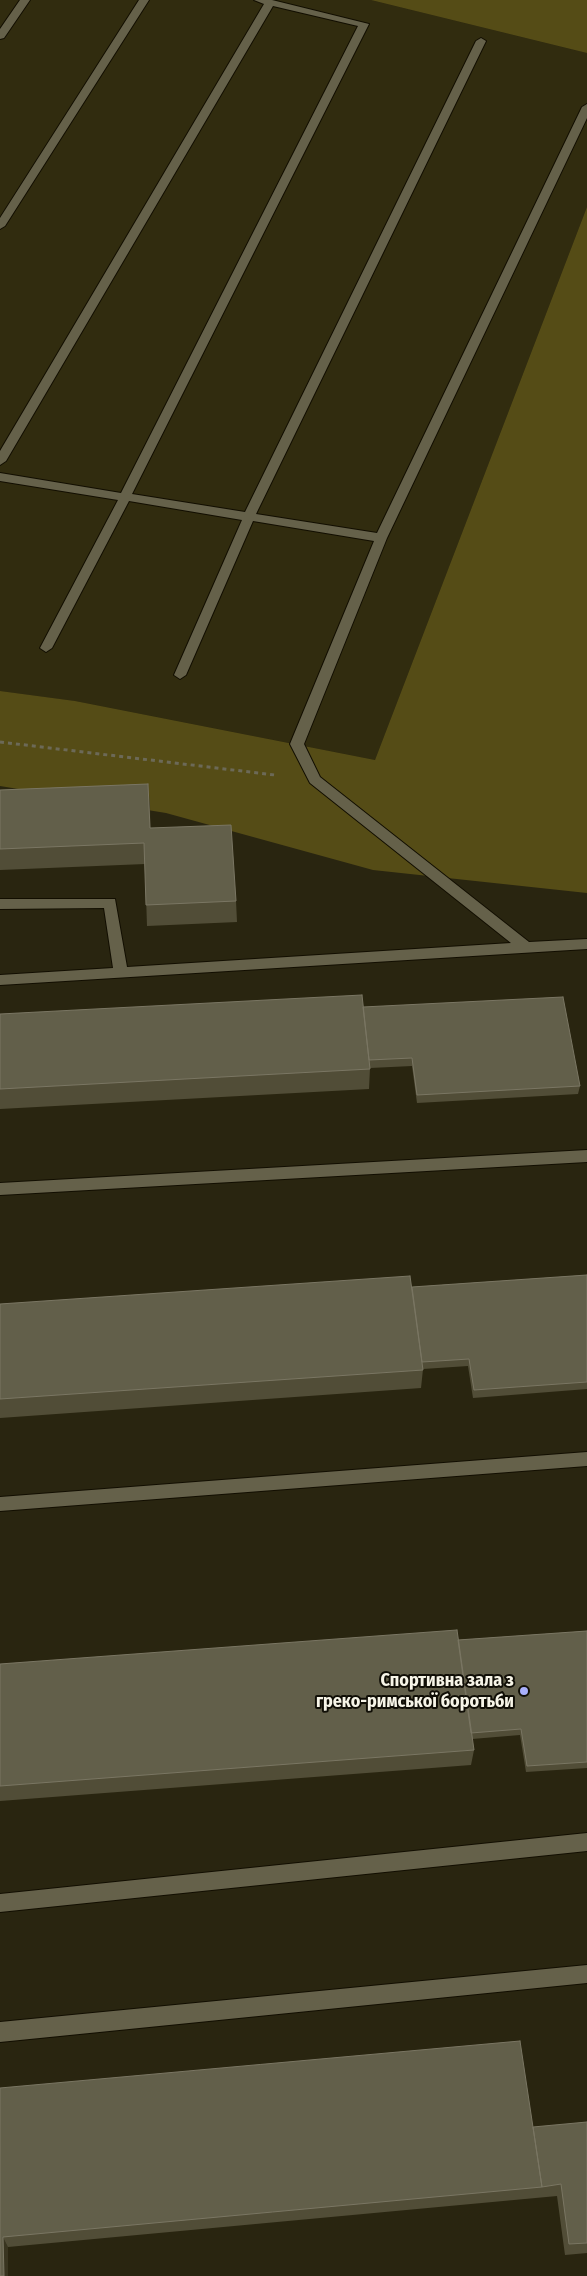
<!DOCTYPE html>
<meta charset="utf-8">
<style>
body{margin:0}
canvas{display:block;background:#292510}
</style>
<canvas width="587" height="2276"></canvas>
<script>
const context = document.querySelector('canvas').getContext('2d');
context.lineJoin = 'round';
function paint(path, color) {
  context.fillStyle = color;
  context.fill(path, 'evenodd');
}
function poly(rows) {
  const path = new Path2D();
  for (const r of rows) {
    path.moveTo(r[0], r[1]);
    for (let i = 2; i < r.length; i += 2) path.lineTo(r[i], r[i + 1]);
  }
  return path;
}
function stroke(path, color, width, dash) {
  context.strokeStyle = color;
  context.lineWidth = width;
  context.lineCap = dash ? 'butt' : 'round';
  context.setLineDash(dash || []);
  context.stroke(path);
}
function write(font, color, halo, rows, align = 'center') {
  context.font = font + ' "Fira Sans Condensed",sans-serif';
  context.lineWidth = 4;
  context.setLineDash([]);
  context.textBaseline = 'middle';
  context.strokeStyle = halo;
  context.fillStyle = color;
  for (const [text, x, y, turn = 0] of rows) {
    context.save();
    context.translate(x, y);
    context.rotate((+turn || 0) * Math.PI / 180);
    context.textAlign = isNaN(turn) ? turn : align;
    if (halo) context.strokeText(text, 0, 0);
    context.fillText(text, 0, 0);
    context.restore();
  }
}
const built = poly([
 [0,0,371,0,587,53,587,207,375,760,75,701,0,691]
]);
const green = poly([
 [371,0,587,0,587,53],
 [587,207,587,893,373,870,166,813,0,786,0,691,75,701,375,760]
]);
const path = poly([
 [0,742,275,775]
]);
const minor = poly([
 [20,0,30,0,4,38,0,39,0,29,20,0],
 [139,0,149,0,5,226,0,229,0,218,139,0],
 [254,0,272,0,369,24,132,494,245,512,476,41,481,38,486,41,256,514,377,533,582,107,587,104,587,118,387,538,304,744,320,777,529,942,587,939,587,949,0,985,0,975,113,968,104,908,0,909,0,899,115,899,127,967,511,943,310,783,290,744,374,541,253,521,186,675,180,679,174,675,242,520,129,501,52,648,46,652,40,648,118,500,0,481,0,473,121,493,358,26,273,6,6,461,0,465,0,451,264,4,254,0],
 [587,1150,587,1162,0,1195,0,1183,587,1150],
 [587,1452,587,1466,0,1511,0,1497,587,1452],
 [587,1833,587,1851,0,1912,0,1894,587,1833],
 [587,1965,587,1983,0,2042,0,2022,587,1965]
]);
const wall = poly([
 [148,784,150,828,236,901,237,922,147,926,145,864,0,870,0,790],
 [363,1007,580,1086,578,1094,417,1103,412,1066,370,1068,369,1089,0,1109,0,1014],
 [587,1275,587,1389,473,1398,468,1366,423,1369,421,1388,0,1418,0,1304,412,1287],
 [587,1631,587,1768,526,1772,520,1735,472,1739,474,1750,471,1765,0,1801,0,1664,458,1640],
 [0,2088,533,2128,587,2122,587,2253,565,2255,557,2196,8,2247,0,2276]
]);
const shadedWall = poly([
 [148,784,150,805,151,849,150,828],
 [3,2237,8,2247,8,2276,4,2276]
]);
const building = poly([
 [148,784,150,828,231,825,236,901,146,905,144,843,0,849,0,790,148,784],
 [362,995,370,1069,0,1089,0,1014,362,995],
 [563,997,580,1086,417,1095,412,1058,369,1060,363,1007,563,997],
 [587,1275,587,1382,474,1390,469,1359,422,1362,412,1287,587,1275],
 [410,1276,423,1370,0,1399,0,1304,410,1276],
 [457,1630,474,1750,0,1786,0,1664,457,1630],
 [587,1631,587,1762,527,1766,521,1729,471,1733,458,1640,587,1631],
 [520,2041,542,2187,3,2237,4,2276,0,2276,0,2088,520,2041],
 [587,2122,587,2243,569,2244,561,2184,542,2187,533,2127,587,2122]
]);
const markers = [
 [524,1691,5,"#a9b0fc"]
];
const poiNames = [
 ["Спортивна зала з",514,1681],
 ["греко-римської боротьби",514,1702]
];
paint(built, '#312c0f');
paint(green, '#554c16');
stroke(minor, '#120e00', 2);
stroke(path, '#6c6957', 3, [4, 4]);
paint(minor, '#65614a');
paint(wall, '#514d37');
paint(shadedWall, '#393520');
paint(building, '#625f4a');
stroke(building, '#7a7663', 1);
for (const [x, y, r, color] of markers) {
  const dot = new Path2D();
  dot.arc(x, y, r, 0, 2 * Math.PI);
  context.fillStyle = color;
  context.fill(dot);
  stroke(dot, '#100e06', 2);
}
write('bold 18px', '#f7f5e8', '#100e06', poiNames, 'right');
</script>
